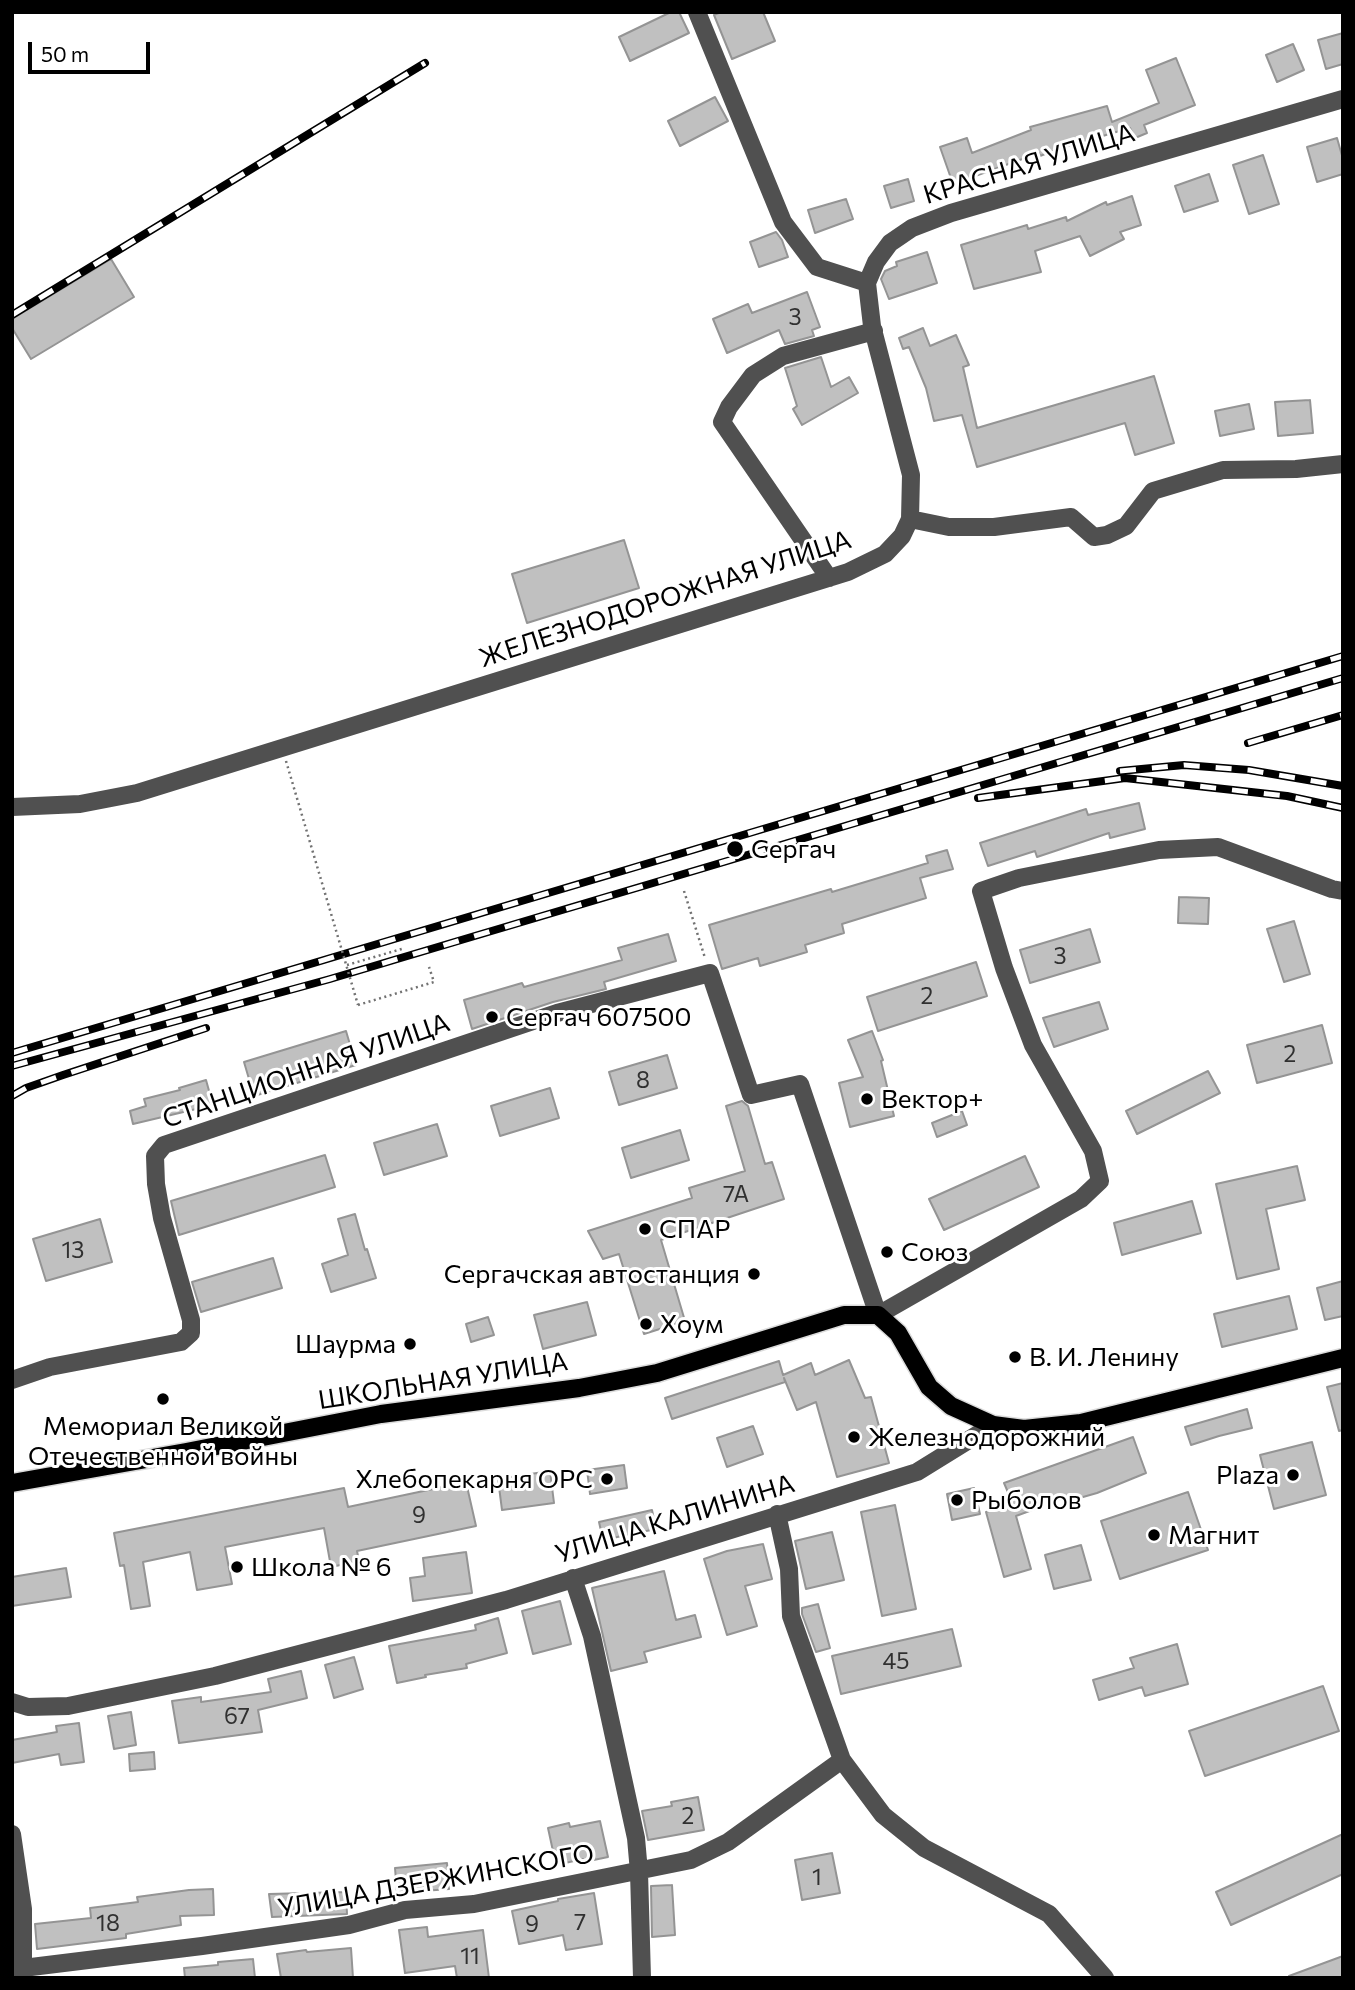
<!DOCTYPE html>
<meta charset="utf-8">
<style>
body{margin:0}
#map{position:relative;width:1355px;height:1990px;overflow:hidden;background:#fff;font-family:Commissioner,sans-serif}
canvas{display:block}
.frame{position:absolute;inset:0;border:14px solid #000;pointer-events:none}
.scale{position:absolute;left:28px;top:42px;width:122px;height:32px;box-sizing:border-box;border:4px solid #000;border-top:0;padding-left:9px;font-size:21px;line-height:24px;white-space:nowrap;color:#000;-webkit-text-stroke:5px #fff;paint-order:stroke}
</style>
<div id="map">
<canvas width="1355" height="1990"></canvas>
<div class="frame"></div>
<div class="scale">50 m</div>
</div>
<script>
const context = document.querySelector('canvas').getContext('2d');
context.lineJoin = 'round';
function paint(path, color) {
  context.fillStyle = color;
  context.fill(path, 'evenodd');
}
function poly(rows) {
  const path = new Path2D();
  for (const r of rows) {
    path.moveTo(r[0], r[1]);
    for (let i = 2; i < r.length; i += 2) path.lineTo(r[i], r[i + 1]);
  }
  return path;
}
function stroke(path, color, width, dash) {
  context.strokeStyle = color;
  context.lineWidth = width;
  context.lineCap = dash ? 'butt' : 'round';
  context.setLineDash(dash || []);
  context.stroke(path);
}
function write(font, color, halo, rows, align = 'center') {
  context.font = font + ' Commissioner,sans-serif';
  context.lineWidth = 6;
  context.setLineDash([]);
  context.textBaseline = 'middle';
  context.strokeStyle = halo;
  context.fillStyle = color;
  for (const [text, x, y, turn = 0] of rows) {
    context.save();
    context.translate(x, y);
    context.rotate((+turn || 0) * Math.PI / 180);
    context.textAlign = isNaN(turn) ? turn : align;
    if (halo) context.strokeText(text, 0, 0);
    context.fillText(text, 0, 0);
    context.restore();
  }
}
const building = poly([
 [671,12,679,12,689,33,630,61,619,37,671,12],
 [721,12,763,12,775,41,732,59,714,15,721,12],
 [1343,33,1343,64,1326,69,1318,40,1343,33],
 [1293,44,1304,70,1277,82,1266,55,1293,44],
 [1176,58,1195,105,1144,125,1147,133,1135,138,1130,128,1058,149,1040,156,1039,153,953,184,940,147,967,138,972,153,1031,130,1030,127,1107,106,1112,122,1159,103,1146,70,1176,58],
 [715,97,728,121,680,146,668,121,715,97],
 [1337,138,1343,159,1343,174,1317,182,1307,147,1337,138],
 [1263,155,1279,204,1249,214,1233,165,1263,155],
 [1209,174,1218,201,1184,212,1175,186,1209,174],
 [908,179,914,201,891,208,884,186,908,179],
 [1132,196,1141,225,1120,232,1124,239,1090,256,1080,236,1035,251,1041,272,974,289,961,245,1027,225,1028,229,1066,217,1067,221,1106,202,1107,205,1132,196],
 [846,199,853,219,815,233,808,210,846,199],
 [776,232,782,240,788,257,759,267,750,242,776,232],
 [927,252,937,283,889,299,881,279,885,271,897,266,896,262,927,252],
 [111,259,134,297,31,359,12,328,12,319,111,259],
 [807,292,820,327,812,330,814,336,785,344,779,330,727,353,713,319,748,304,752,313,807,292],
 [923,328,930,346,956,335,969,365,963,367,977,428,1154,376,1174,443,1135,455,1125,423,977,467,962,415,934,421,926,388,909,347,903,349,899,338,923,328],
 [821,357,831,387,849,377,858,393,802,425,793,409,797,406,785,368,821,357],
 [1310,400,1313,433,1278,436,1275,402,1310,400],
 [1249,404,1254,429,1220,436,1215,411,1249,404],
 [624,540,639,588,527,623,512,574,624,540],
 [1139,803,1145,829,1110,838,1109,833,1037,857,1035,851,988,866,980,843,1086,809,1088,815,1139,803],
 [947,850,953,869,920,878,926,898,842,924,844,933,805,945,807,952,760,966,758,958,722,969,709,925,831,889,832,892,928,863,926,856,947,850],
 [1179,897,1209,898,1208,924,1178,923,1179,897],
 [1294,921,1310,974,1284,982,1267,929,1294,921],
 [1090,929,1100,962,1030,983,1020,950,1090,929],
 [668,934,676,961,604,982,606,989,553,1002,472,1029,464,1000,522,983,524,987,622,960,618,948,668,934],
 [976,962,987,996,878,1031,867,997,976,962],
 [1099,1002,1108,1029,1054,1047,1043,1018,1099,1002],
 [1322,1025,1332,1063,1257,1083,1247,1045,1322,1025],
 [346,1031,356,1065,254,1096,244,1062,346,1031],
 [872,1031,883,1060,881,1061,894,1116,850,1127,839,1083,863,1077,848,1040,872,1031],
 [667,1055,677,1088,619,1105,609,1072,667,1055],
 [1208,1071,1220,1093,1137,1134,1126,1111,1208,1071],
 [206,1080,213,1105,133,1124,130,1111,146,1106,144,1099,180,1090,179,1088,206,1080],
 [550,1088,559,1118,500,1136,491,1106,550,1088],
 [742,1101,748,1106,765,1164,772,1162,784,1199,661,1240,685,1321,644,1334,619,1254,603,1259,588,1231,692,1198,689,1188,745,1171,726,1106,742,1101],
 [962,1111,967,1125,937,1137,932,1123,962,1111],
 [437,1124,447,1156,384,1175,374,1143,437,1124],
 [680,1130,689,1160,631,1178,622,1148,680,1130],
 [325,1155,335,1187,179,1235,171,1201,325,1155],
 [1025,1156,1039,1187,944,1230,929,1199,1025,1156],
 [1297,1166,1305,1200,1266,1209,1279,1269,1237,1279,1216,1184,1297,1166],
 [1192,1201,1201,1233,1122,1255,1114,1223,1192,1201],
 [355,1214,365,1250,367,1249,376,1278,331,1292,322,1264,348,1255,338,1219,355,1214],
 [100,1219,112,1262,46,1281,33,1239,100,1219],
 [273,1258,282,1288,201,1312,192,1282,273,1258],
 [1343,1281,1343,1316,1325,1320,1317,1288,1343,1281],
 [1289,1296,1297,1329,1222,1347,1214,1314,1289,1296],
 [587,1302,596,1335,543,1349,534,1315,587,1302],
 [488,1317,494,1335,471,1342,466,1324,488,1317],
 [849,1360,865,1398,871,1397,889,1463,837,1477,816,1402,797,1410,784,1378,785,1382,672,1419,665,1398,779,1361,783,1375,811,1363,815,1375,849,1360],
 [1343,1383,1343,1430,1339,1431,1327,1387,1343,1383],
 [1247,1409,1252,1428,1219,1436,1191,1445,1185,1427,1247,1409],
 [753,1426,763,1454,727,1467,717,1438,753,1426],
 [1133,1437,1146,1473,1097,1493,1076,1499,1075,1494,1016,1516,1031,1569,1004,1577,986,1512,1013,1504,1004,1483,1133,1437],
 [1312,1442,1326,1495,1274,1509,1260,1455,1312,1442],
 [624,1465,627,1488,590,1494,587,1470,624,1465],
 [550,1471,554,1503,502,1510,498,1479,550,1471],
 [466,1482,476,1526,357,1551,359,1561,331,1567,324,1528,225,1547,232,1584,197,1590,190,1552,143,1562,150,1606,131,1609,124,1565,120,1566,114,1533,344,1488,348,1507,466,1482],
 [974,1488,980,1514,952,1520,947,1494,974,1488],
 [1188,1492,1208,1550,1120,1579,1101,1521,1188,1492],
 [895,1505,916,1609,882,1616,861,1512,895,1505],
 [652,1510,656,1529,603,1540,599,1522,652,1510],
 [832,1532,844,1580,806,1589,795,1541,832,1532],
 [763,1544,772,1579,745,1586,757,1626,727,1635,704,1559,727,1551,763,1544],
 [1081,1545,1091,1580,1054,1589,1045,1555,1081,1545],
 [466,1552,472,1593,413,1601,410,1578,425,1576,423,1558,466,1552],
 [66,1568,71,1597,12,1606,12,1577,66,1568],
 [664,1571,676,1620,695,1615,701,1637,644,1652,647,1662,611,1671,592,1588,664,1571],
 [560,1601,571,1644,533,1654,522,1611,560,1601],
 [818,1604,830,1648,816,1652,802,1614,802,1608,818,1604],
 [498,1618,507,1653,466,1664,467,1668,425,1675,426,1677,397,1683,389,1646,476,1630,475,1625,498,1618],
 [952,1629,961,1666,841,1694,832,1656,952,1629],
 [1177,1644,1188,1684,1145,1696,1142,1687,1099,1700,1093,1680,1134,1668,1130,1658,1177,1644],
 [354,1657,363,1689,334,1698,325,1665,354,1657],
 [301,1671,307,1698,258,1710,262,1732,179,1743,172,1701,201,1697,201,1702,271,1692,268,1679,301,1671],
 [1323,1686,1339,1731,1205,1776,1189,1731,1323,1686],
 [131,1712,136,1745,114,1749,108,1716,131,1712],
 [79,1723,84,1762,61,1765,59,1754,12,1763,12,1740,57,1732,56,1726,79,1723],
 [154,1752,155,1769,130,1771,129,1754,154,1752],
 [698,1797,704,1830,648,1840,642,1811,672,1806,671,1802,698,1797],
 [600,1821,608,1857,584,1862,583,1859,556,1865,548,1828,569,1823,570,1827,600,1821],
 [1343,1834,1343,1874,1231,1925,1216,1892,1343,1834],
 [832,1853,840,1893,802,1900,795,1860,832,1853],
 [447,1863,449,1889,397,1893,395,1868,447,1863],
 [672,1885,675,1935,652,1937,651,1886,672,1885],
 [213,1889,214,1915,180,1916,181,1925,126,1934,126,1938,37,1949,35,1924,91,1918,90,1908,138,1902,137,1897,189,1890,213,1889],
 [346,1892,347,1914,272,1917,269,1894,346,1892],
 [594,1893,602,1944,566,1950,563,1935,519,1944,512,1911,558,1901,558,1899,594,1893],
 [427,1927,428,1937,483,1930,489,1978,457,1978,455,1966,405,1973,399,1930,427,1927],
 [351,1948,353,1978,281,1978,277,1954,306,1950,307,1952,351,1948],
 [1343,1956,1343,1978,1289,1978,1289,1976,1343,1956],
 [253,1959,255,1978,185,1978,184,1968,218,1965,218,1962,253,1959]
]);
const path = poly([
 [684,891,705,958],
 [347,965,405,948],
 [358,1005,434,982,429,967]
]);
const minor = poly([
 [697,12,783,222,817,267,867,283],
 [910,519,949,527,994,527,1071,517,1094,537,1107,535,1126,526,1153,491,1223,470,1296,469,1343,464],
 [829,578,722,422,729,407,753,375,783,356,874,331],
 [12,807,80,804,137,793,848,572,885,554,902,536,910,519,911,475,872,326,867,283,876,262,890,243,912,228,951,213,1343,99],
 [12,1380,50,1367,181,1342,191,1333,191,1320,162,1218,156,1184,155,1156,164,1145,557,1013,710,973,751,1095,800,1084,878,1315,1081,1199,1100,1181,1093,1151,1033,1045,1004,968,981,891,1019,878,1159,850,1218,847,1332,889,1343,891],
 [777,1514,789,1569,791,1616,842,1760,883,1815,924,1848,1049,1914,1105,1978],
 [573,1578,592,1636,636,1838,639,1872,642,1978],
 [12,1702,28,1707,68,1706,215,1676,506,1600,917,1472,993,1425],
 [12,1834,23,1909,23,1968],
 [12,1977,23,1968,202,1946,349,1925,405,1910,474,1904,691,1860,728,1842,842,1760]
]);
const major = poly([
 [12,1483,186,1452,381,1414,579,1388,657,1373,844,1315,878,1315,898,1333,929,1387,951,1406,993,1425,1024,1429,1081,1423,1343,1358]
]);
const rail = poly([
 [12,315,425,63],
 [1248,743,1343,715],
 [1120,771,1184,765,1249,770,1343,786],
 [978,798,1125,778,1287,796,1343,808],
 [12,1053,1343,656],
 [12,1066,330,979,1343,678],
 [12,1096,26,1088,63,1075,206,1028]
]);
const pathBridge = poly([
 [286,761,358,1005]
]);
const markers = [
 [735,849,9,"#000"],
 [492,1017,7,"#000"],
 [867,1099,7,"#000"],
 [645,1229,7,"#000"],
 [887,1252,7,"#000"],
 [754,1274,7,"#000"],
 [646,1324,7,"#000"],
 [410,1344,7,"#000"],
 [1015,1357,7,"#000"],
 [163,1399,7,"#000"],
 [854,1437,7,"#000"],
 [1293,1475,7,"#000"],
 [607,1479,7,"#000"],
 [957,1500,7,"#000"],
 [1154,1535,7,"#000"],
 [237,1567,7,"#000"]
];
const numberNames = [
 ["3",795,317],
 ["3",1060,956],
 ["2",927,996],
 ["2",1290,1054],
 ["8",643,1080],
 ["7А",736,1194],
 ["13",73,1250],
 ["9",419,1515],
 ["45",896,1661],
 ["67",237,1716],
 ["2",688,1816],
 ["1",817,1877],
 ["7",580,1922],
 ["18",108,1923],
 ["9",532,1924],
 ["11",470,1956]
];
const streetNames = [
 ["КРАСНАЯ УЛИЦА",1029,164,-17],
 ["ЖЕЛЕЗНОДОРОЖНАЯ УЛИЦА",665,599,-18],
 ["СТАНЦИОННАЯ УЛИЦА",306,1071,-19],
 ["ШКОЛЬНАЯ УЛИЦА",443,1381,-9],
 ["УЛИЦА КАЛИНИНА",675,1519,-17],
 ["УЛИЦА ДЗЕРЖИНСКОГО",436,1881,-10]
];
const poiNames = [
 ["Сергач",751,849],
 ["Сергач 607500",506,1017],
 ["Вектор+",881,1099],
 ["СПАР",659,1229],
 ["Союз",901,1252],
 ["Сергачская автостанция",740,1274,"right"],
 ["Хоум",660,1324],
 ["Шаурма",396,1344,"right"],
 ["В. И. Ленину",1029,1357],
 ["Мемориал Великой",163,1426,"center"],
 ["Отечественной войны",163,1456,"center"],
 ["Железнодорожний",868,1437],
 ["Plaza",1279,1475,"right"],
 ["Хлебопекарня ОРС",593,1479,"right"],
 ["Рыболов",971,1500],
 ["Магнит",1168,1535],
 ["Школа № 6",251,1567]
];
paint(building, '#c0c0c0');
stroke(building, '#949494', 2);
stroke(major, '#dbdbdb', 21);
stroke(path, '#727272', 2.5, [2, 3.5]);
stroke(minor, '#505050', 18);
stroke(major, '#000', 18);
stroke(rail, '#000', 8);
stroke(rail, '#fff', 5, [16]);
stroke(pathBridge, '#727272', 2.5, [2, 3.5]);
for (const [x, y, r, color] of markers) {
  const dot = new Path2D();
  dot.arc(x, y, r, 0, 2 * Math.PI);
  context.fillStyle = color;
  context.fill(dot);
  stroke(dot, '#fff', 2.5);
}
write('23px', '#303030', null, numberNames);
write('26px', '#000', '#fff', streetNames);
write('26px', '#000', '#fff', poiNames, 'left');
</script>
